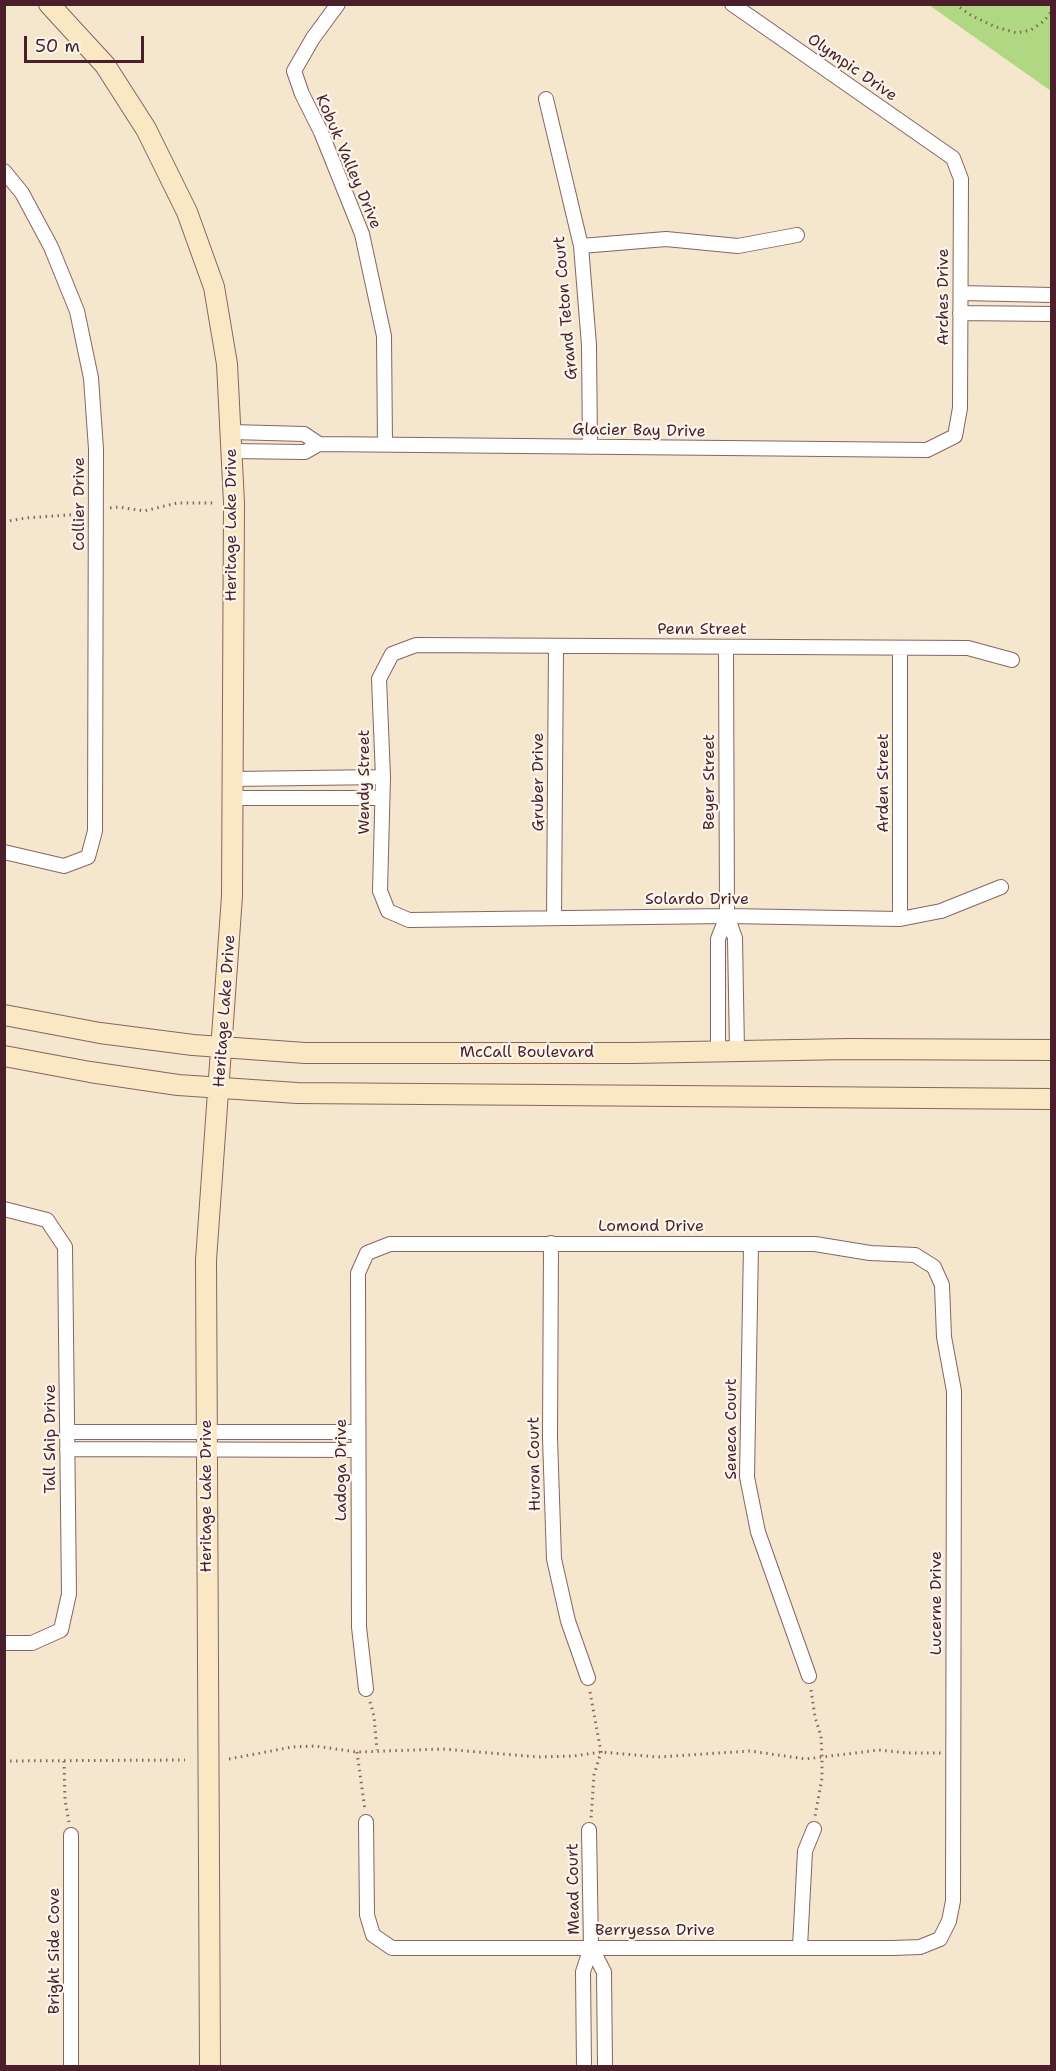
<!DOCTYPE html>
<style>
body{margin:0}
#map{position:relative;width:1056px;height:2071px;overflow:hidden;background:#f5e6ce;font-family:"Shantell Sans",sans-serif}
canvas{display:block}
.frame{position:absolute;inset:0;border:6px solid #4a1f2b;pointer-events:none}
.scale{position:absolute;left:24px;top:36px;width:120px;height:27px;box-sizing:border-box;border:3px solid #4a1f2b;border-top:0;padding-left:8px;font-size:18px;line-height:21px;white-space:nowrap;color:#4a1f2b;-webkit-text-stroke:4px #fbf7ec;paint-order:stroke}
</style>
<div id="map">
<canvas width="1056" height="2071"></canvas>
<div class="frame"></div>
<div class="scale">50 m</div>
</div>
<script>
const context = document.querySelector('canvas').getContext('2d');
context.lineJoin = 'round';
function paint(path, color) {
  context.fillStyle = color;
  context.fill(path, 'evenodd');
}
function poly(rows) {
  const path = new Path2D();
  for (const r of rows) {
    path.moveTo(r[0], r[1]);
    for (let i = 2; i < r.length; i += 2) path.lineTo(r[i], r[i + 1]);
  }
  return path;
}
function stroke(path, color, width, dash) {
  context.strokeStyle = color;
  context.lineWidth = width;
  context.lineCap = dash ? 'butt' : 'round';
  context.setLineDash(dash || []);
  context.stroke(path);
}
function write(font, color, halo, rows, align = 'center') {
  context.font = font + ' "Shantell Sans",sans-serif';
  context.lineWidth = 4.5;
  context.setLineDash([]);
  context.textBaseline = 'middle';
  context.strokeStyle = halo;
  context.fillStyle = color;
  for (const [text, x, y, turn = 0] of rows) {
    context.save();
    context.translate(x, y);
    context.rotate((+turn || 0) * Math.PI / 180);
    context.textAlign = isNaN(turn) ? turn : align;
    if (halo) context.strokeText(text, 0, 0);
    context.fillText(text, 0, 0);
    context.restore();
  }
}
const green = poly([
 [929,5,1051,5,1051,91]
]);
const path = poly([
 [955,4,972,16,996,27,1017,33,1031,30,1044,21,1052,11],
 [110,508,119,507,144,511,177,503,216,503],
 [4,522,25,518,83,514],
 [811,1690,815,1717,821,1736,822,1756,822,1778,815,1816],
 [590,1692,601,1752,594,1775,591,1818],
 [370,1702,374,1716,377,1750],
 [357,1752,365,1810],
 [229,1759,292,1747,315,1746,357,1752,443,1749,539,1757,574,1756,601,1752,658,1757,750,1751,806,1759,879,1750,907,1753,941,1753],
 [4,1761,185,1760],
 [64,1761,65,1800,69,1822]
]);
const street = poly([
 [338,4,313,38,294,71,302,94,321,132,362,234,384,336,385,444],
 [546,99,581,246,589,345,590,447],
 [4,171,22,193,51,247,77,311,91,378,96,449,95,831,88,857,64,866,4,852],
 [581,246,666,239,738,246,797,235],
 [961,293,1052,295],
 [960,313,1052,314],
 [232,432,304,434,319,444],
 [232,451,305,452,319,444,927,450,955,436,960,408,961,179,953,158,732,4],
 [726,647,727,916,735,938,737,1051],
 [900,648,900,919],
 [232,779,383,777],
 [232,798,382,798],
 [1001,887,941,911,900,919,727,916,409,920,388,911,380,891,383,777,379,679,392,654,416,645,968,648,1012,660],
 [554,918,556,646],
 [718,1052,718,939,727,916],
 [4,1209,47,1220,65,1247,69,1594,61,1630,32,1643,4,1643],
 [551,1243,550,1438,554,1559,568,1621,588,1678],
 [751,1244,747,1477,758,1532,809,1676],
 [67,1432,358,1432],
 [67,1449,358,1450],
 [366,1689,359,1627,358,1273,367,1253,390,1244,815,1244,870,1253,915,1255,934,1267,942,1285,944,1337,954,1391,953,1901,949,1921,940,1939,920,1947,893,1948,392,1948,373,1935,367,1915,366,1822],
 [71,1835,71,2066],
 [591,1947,604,1972,605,2066],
 [800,1947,805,1851,814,1829],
 [584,2066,583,1972,591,1947,589,1830]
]);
const secondary = poly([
 [49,4,105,65,146,129,187,212,214,287,227,364,234,503,232,896,206,1260,210,2066],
 [4,1015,100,1033,193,1045,305,1053,633,1053,849,1049,1052,1050],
 [4,1056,90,1072,178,1085,297,1093,1052,1099]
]);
const streetNames = [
 ["Olympic Drive",852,68,35],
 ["Kobuk Valley Drive",348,162,67],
 ["Arches Drive",944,297,-90],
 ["Grand Teton Court",566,308,-95],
 ["Glacier Bay Drive",639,431,1],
 ["Collier Drive",80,504,-90],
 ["Heritage Lake Drive",232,525,-90],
 ["Penn Street",702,630],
 ["Wendy Street",365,782,-90],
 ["Gruber Drive",539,782,-90],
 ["Beyer Street",710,782,-90],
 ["Arden Street",884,783,-90],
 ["Solardo Drive",697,900],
 ["Heritage Lake Drive",225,1011,-86],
 ["McCall Boulevard",527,1053],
 ["Lomond Drive",651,1227],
 ["Seneca Court",732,1429,-90],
 ["Tall Ship Drive",51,1439,-90],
 ["Huron Court",535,1464,-91],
 ["Ladoga Drive",342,1470,-90],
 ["Heritage Lake Drive",207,1496,-90],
 ["Lucerne Drive",937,1603,-90],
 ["Mead Court",574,1889,-91],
 ["Berryessa Drive",655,1931],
 ["Bright Side Cove",55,1951,-90]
];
paint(green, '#b0d882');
stroke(street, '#866564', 16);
stroke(secondary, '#866564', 22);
stroke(path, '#866564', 3, [1.5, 4.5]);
stroke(street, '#fff', 14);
stroke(secondary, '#fae7c3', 20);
write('16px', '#4a1f2b', '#fbf7ec', streetNames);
</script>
